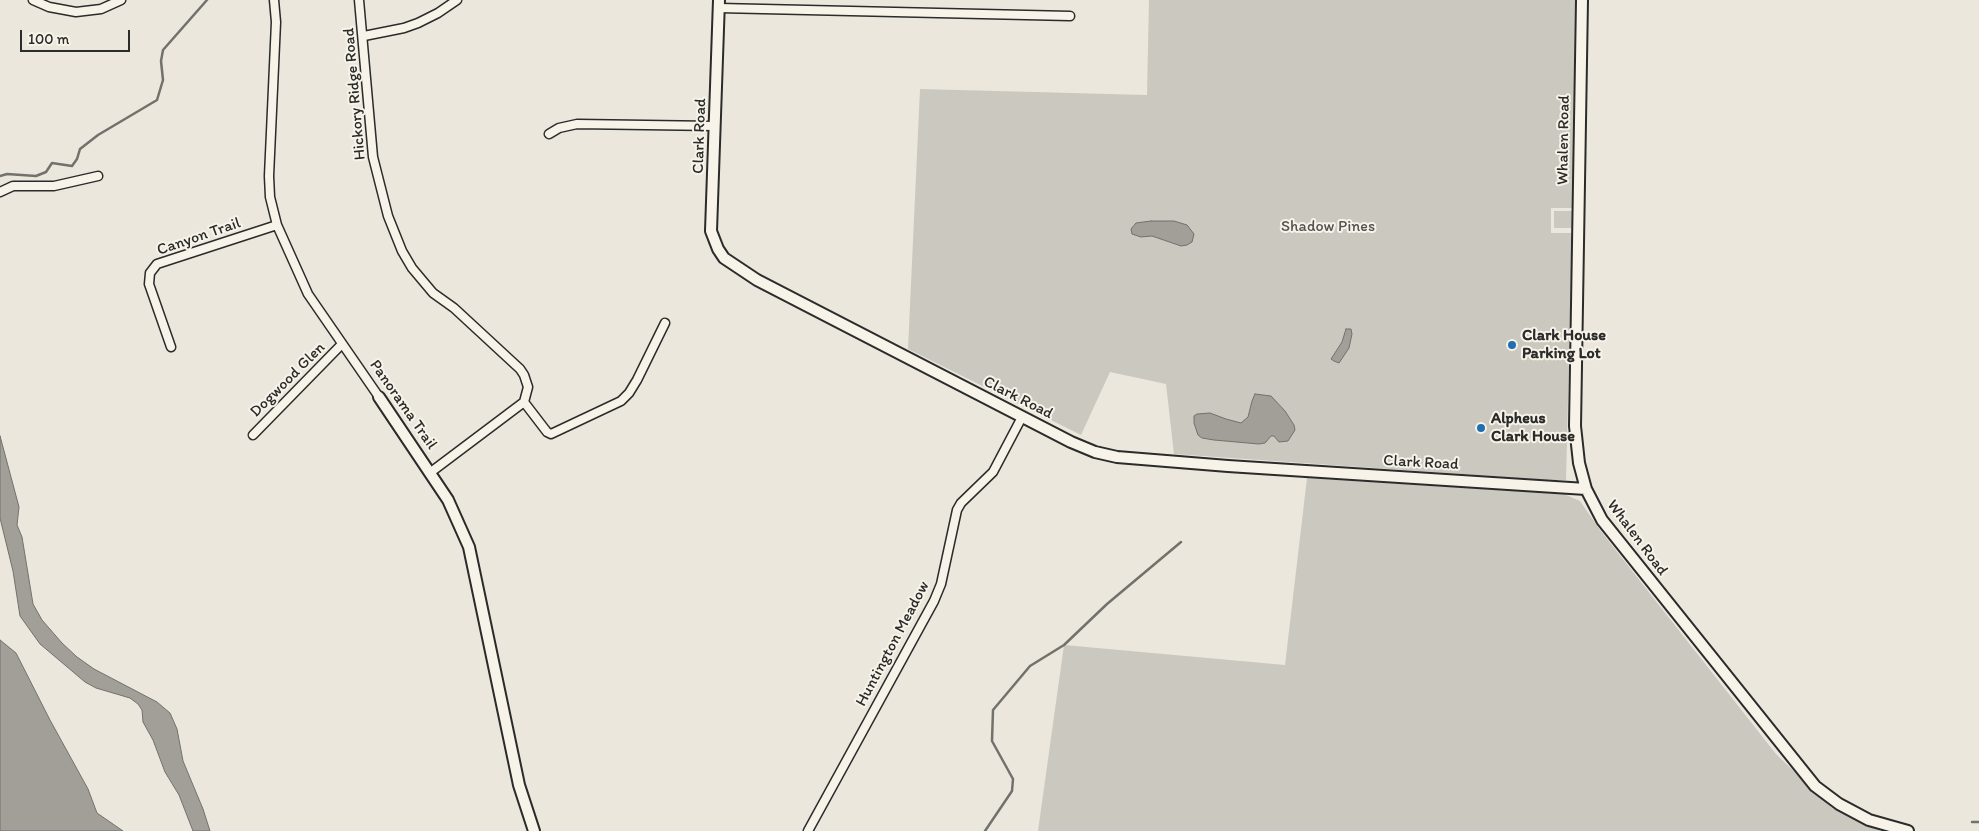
<!DOCTYPE html>
<style>
body{margin:0}
#map{position:relative;width:1979px;height:831px;overflow:hidden;background:#ebe7dd;font-family:Itim,sans-serif}
canvas{display:block}
.scale{position:absolute;left:20px;top:30px;width:110px;height:22px;box-sizing:border-box;border:2px solid #2b2b2b;border-top:0;padding-left:6px;font-size:15px;line-height:18px;white-space:nowrap;color:#2b2b2b;-webkit-text-stroke:4px #f7f3e8;paint-order:stroke}
</style>
<div id="map">
<canvas width="1979" height="831"></canvas>
<div class="scale">100 m</div>
</div>
<script>
const context = document.querySelector('canvas').getContext('2d');
context.lineJoin = 'round';
function paint(path, color) {
  context.fillStyle = color;
  context.fill(path, 'evenodd');
}
function poly(rows) {
  const path = new Path2D();
  for (const r of rows) {
    path.moveTo(r[0], r[1]);
    for (let i = 2; i < r.length; i += 2) path.lineTo(r[i], r[i + 1]);
  }
  return path;
}
function stroke(path, color, width, dash) {
  context.strokeStyle = color;
  context.lineWidth = width;
  context.lineCap = dash ? 'butt' : 'round';
  context.setLineDash(dash || []);
  context.stroke(path);
}
function write(font, color, halo, rows, align = 'center') {
  context.font = font + ' Itim,sans-serif';
  context.lineWidth = 4;
  context.setLineDash([]);
  context.textBaseline = 'middle';
  context.strokeStyle = halo;
  context.fillStyle = color;
  for (const [text, x, y, turn = 0] of rows) {
    context.save();
    context.translate(x, y);
    context.rotate((+turn || 0) * Math.PI / 180);
    context.textAlign = isNaN(turn) ? turn : align;
    if (halo) context.strokeText(text, 0, 0);
    context.fillText(text, 0, 0);
    context.restore();
  }
}
const green = poly([
 [1149,0,1575,0,1573,208,1551,208,1551,233,1572,233,1566,480,1547,480,1174,454,1166,384,1110,372,1081,435,908,349,920,89,1147,95],
 [1554,211,1572,211,1572,228,1554,228],
 [1307,478,1564,494,1580,501,1600,530,1776,754,1832,808,1881,831,1038,831,1064,645,1285,665]
]);
const water = poly([
 [1151,221,1174,221,1187,225,1194,234,1192,242,1187,245,1181,246,1152,236,1141,237,1132,234,1131,229,1136,223,1151,221],
 [1346,329,1351,329,1352,334,1349,348,1339,363,1334,361,1331,359,1342,342,1346,329],
 [1255,394,1271,396,1285,411,1294,425,1295,430,1288,441,1279,442,1274,436,1271,436,1265,443,1259,444,1214,440,1202,438,1198,435,1194,423,1194,416,1197,414,1210,413,1226,419,1241,423,1248,417,1252,401,1255,394],
 [0,436,19,507,17,525,22,537,33,604,42,620,62,643,77,657,94,669,157,702,170,713,177,729,183,761,203,809,210,831,193,831,179,795,165,772,153,740,143,722,142,710,138,704,130,698,96,688,85,682,40,644,20,616,13,571,0,518,0,436],
 [0,640,16,653,50,720,88,789,97,813,123,831,0,831,0,640]
]);
const stream = poly([
 [0,176,7,174,36,176,46,172,52,163,72,166,77,159,80,149,98,135,157,100,163,80,161,61,163,50,207,0],
 [1972,822,1979,822],
 [985,831,1012,791,1013,779,992,741,993,710,1030,666,1064,645,1107,604,1181,542]
]);
const minor = poly([
 [33,0,49,7,76,12,101,9,121,0],
 [274,0,276,22,269,176,270,197,277,225,308,294,379,397],
 [359,0,373,157,388,216,402,251,412,268,433,293,454,308,520,369,524,375,528,387,524,402,431,472],
 [719,8,1070,16],
 [364,36,404,28,418,23,438,13,457,0],
 [549,134,559,128,577,124,715,126],
 [0,192,13,186,54,186,98,176],
 [171,347,149,284,150,273,157,264,277,225],
 [524,402,547,432,551,434,621,401,629,393,637,380,665,323],
 [253,435,342,344],
 [808,831,934,601,941,584,957,510,961,503,993,472,1022,417]
]);
const tertiary = poly([
 [719,0,711,231,718,249,724,258,757,280,1071,442,1095,452,1117,457,1228,466,1586,489],
 [1582,0,1575,426,1579,463,1586,489,1602,520,1815,786,1839,804,1869,820,1908,831],
 [379,397,448,500,469,547,519,785,534,831]
]);
const markers = [
 [1512,345,5,"#1f6fb2"],
 [1481,428,5,"#1f6fb2"]
];
const streetNames = [
 ["Hickory Ridge Road",355,94,-95],
 ["Clark Road",700,136,-88],
 ["Whalen Road",1564,140,-89],
 ["Canyon Trail",199,237,-19],
 ["Dogwood Glen",288,380,-45],
 ["Clark Road",1018,398,27],
 ["Panorama Trail",403,405,55],
 ["Clark Road",1421,463,3],
 ["Whalen Road",1637,538,53],
 ["Huntington Meadow",893,644,-62]
];
const parkNames = [
 ["Shadow Pines",1328,227]
];
const poiNames = [
 ["Clark House",1522,336],
 ["Parking Lot",1522,354],
 ["Alpheus",1491,419],
 ["Clark House",1491,437]
];
paint(green, '#cbc8bf');
paint(water, '#a29f98');
stroke(water, '#72716c', 1);
stroke(stream, '#72716c', 2.5);
stroke(minor, '#2b2b2b', 11);
stroke(tertiary, '#2b2b2b', 14);
stroke(minor, '#f7f3e8', 8);
stroke(tertiary, '#f7f3e8', 10);
for (const [x, y, r, color] of markers) {
  const dot = new Path2D();
  dot.arc(x, y, r, 0, 2 * Math.PI);
  context.fillStyle = color;
  context.fill(dot);
  stroke(dot, '#f7f3e8', 2);
}
write('16px', '#2b2b2b', '#f7f3e8', streetNames);
write('16px', '#535250', '#f7f3e8', parkNames);
write('bold 16px', '#2b2b2b', '#f7f3e8', poiNames, 'left');
</script>
